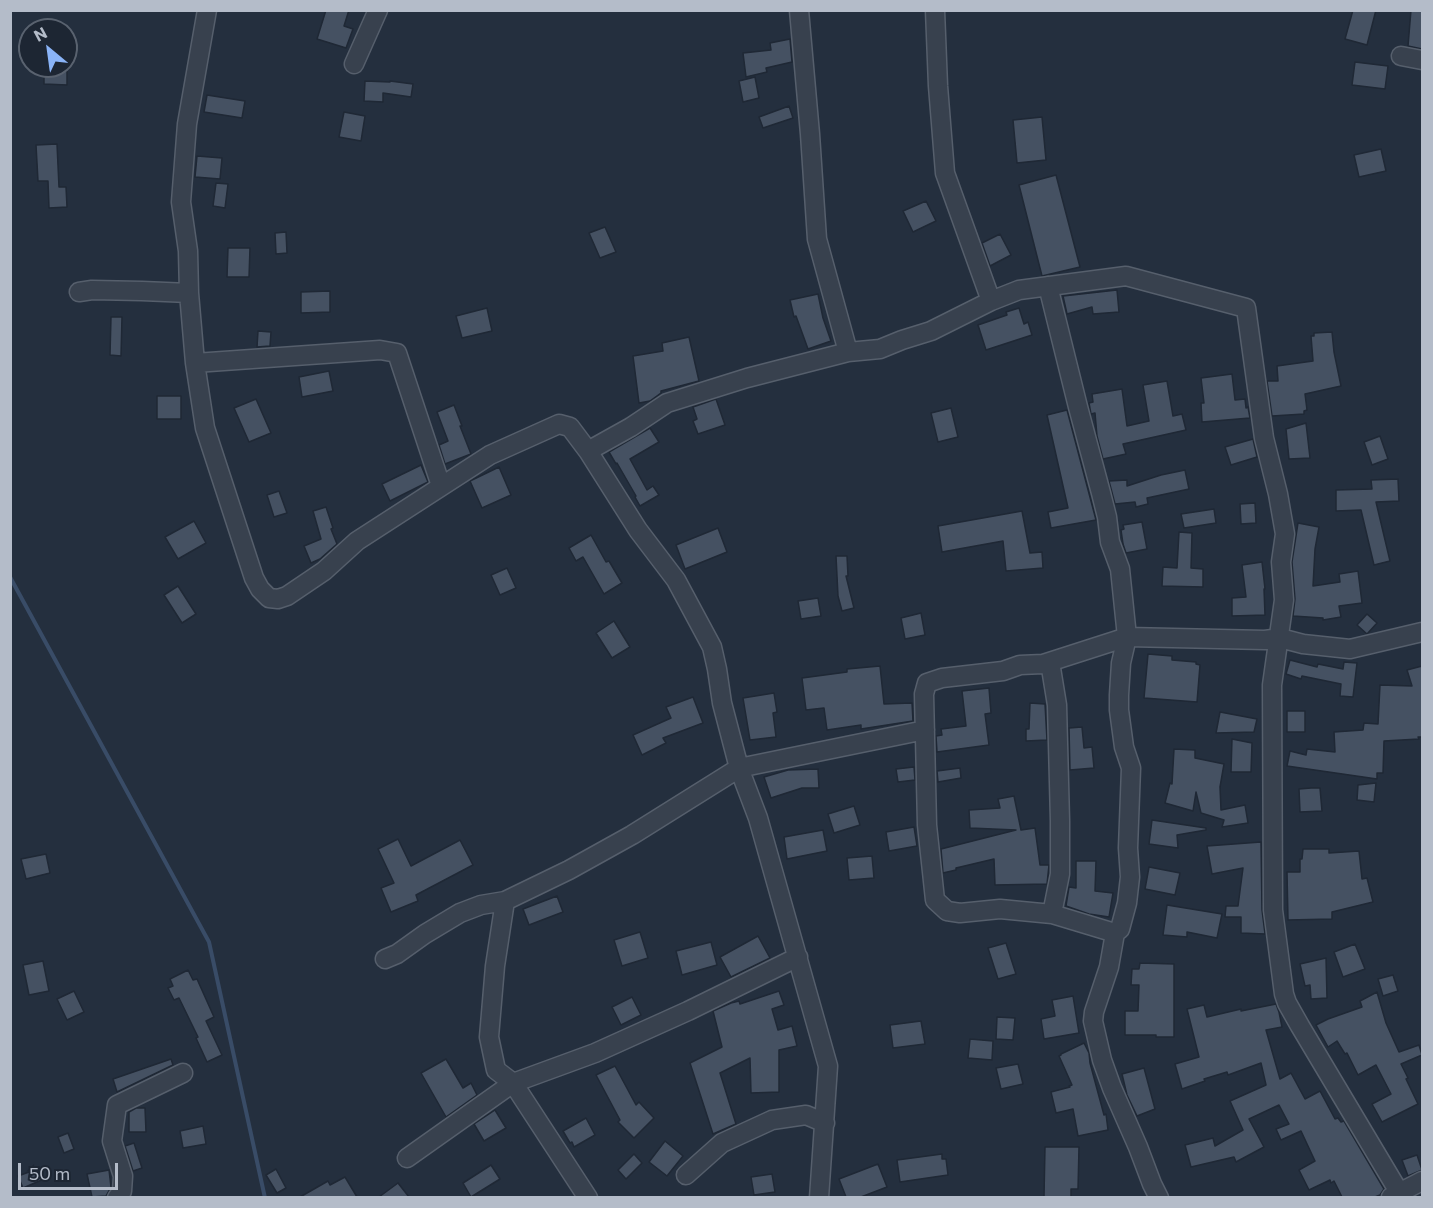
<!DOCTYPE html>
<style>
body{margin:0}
#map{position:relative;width:1433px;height:1208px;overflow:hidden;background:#242f3e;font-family:Commissioner,sans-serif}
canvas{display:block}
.frame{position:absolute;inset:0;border:12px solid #b4bcc9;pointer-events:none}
.north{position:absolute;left:18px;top:18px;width:60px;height:60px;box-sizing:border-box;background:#1d2633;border:2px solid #59626f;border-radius:50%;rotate:331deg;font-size:16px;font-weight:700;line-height:24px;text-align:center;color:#b4bcc9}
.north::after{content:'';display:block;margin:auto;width:21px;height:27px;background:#8ab4f8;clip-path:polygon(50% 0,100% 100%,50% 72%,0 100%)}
.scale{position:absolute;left:18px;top:1163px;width:100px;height:27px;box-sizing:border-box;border:3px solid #b4bcc9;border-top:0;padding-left:8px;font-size:18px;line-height:21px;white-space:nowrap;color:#b4bcc9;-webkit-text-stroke:4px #1d2633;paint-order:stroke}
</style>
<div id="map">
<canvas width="1433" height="1208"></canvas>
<div class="frame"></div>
<div class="north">N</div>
<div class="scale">50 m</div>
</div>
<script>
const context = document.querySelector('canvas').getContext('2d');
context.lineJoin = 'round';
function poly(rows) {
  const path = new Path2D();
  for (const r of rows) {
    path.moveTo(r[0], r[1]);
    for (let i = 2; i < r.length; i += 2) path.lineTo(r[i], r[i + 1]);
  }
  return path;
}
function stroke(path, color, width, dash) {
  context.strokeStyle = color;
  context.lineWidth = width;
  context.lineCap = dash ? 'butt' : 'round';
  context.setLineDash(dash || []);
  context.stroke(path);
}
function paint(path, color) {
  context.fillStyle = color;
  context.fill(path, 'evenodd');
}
const stream = poly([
 [10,577,209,942,265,1198]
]);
const building = poly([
 [326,10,349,10,344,26,353,29,346,48,317,39,326,10],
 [1353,10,1376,10,1367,45,1345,39,1353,10],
 [1411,10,1422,10,1422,49,1408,46,1411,10],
 [790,39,792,62,766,68,767,72,746,77,743,53,771,50,770,43,790,39],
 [1355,62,1388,66,1385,89,1352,85,1355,62],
 [44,70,67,71,67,85,44,84,44,70],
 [755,77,759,98,743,102,739,81,755,77],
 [365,81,390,82,390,81,413,84,411,97,383,93,383,102,364,101,365,81],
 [207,95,245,101,242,118,204,112,207,95],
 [789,106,793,118,763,128,759,117,789,106],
 [344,112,365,116,361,141,339,137,344,112],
 [1042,117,1046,160,1017,163,1013,120,1042,117],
 [57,144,59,187,66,187,67,207,49,208,48,181,38,181,36,145,57,144],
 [1381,149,1386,171,1359,177,1354,155,1381,149],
 [197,156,222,158,220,179,195,177,197,156],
 [1056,175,1080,267,1042,276,1019,185,1056,175],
 [216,183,228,184,225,208,213,206,216,183],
 [926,201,936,221,913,232,903,211,926,201],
 [605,227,616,252,600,258,589,233,605,227],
 [286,232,287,253,276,254,275,233,286,232],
 [1000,234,1011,255,990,266,982,243,1000,234],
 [228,248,250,248,249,277,227,277,228,248],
 [1117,290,1119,312,1093,314,1092,307,1067,314,1063,296,1117,290],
 [330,291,330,312,301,313,301,292,330,291],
 [818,294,823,318,831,341,808,349,796,316,794,317,790,300,818,294],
 [487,308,492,331,462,338,456,316,487,308],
 [1019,308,1024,324,1028,322,1032,335,986,350,978,325,1007,315,1006,312,1019,308],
 [111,317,122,317,121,356,110,355,111,317],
 [258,331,271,332,270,346,257,347,258,331],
 [1332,332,1334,352,1341,386,1305,394,1307,410,1304,411,1304,414,1272,416,1267,381,1278,381,1277,366,1313,361,1311,336,1314,336,1314,333,1332,332],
 [689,337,699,381,661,391,661,393,650,401,639,403,633,356,663,351,662,343,689,337],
 [329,371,333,391,302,397,299,377,329,371],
 [1232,374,1235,400,1245,399,1246,408,1248,407,1250,418,1202,422,1201,403,1204,403,1201,378,1232,374],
 [1167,381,1173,416,1182,414,1186,430,1123,444,1126,454,1103,459,1097,436,1095,413,1091,414,1089,403,1093,402,1092,394,1122,389,1127,426,1149,421,1143,385,1167,381],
 [157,396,181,396,181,419,157,419,157,396],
 [256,399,271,433,249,442,234,408,256,399],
 [716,399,725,425,698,434,693,421,697,419,693,407,716,399],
 [454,405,462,426,460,426,471,454,445,464,439,445,448,441,437,412,454,405],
 [951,408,958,437,938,442,931,413,951,408],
 [1067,410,1096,520,1051,528,1048,512,1068,508,1047,415,1067,410],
 [1306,423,1310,458,1289,459,1286,429,1306,423],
 [650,428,659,442,630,459,647,490,653,486,659,495,640,506,635,497,636,496,617,463,616,464,609,452,650,428],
 [1380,436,1388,459,1372,465,1364,442,1380,436],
 [1253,439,1257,457,1231,465,1225,447,1253,439],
 [421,465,428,482,390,501,382,484,421,465],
 [499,467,511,495,482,508,470,481,499,467],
 [1185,470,1189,489,1147,498,1148,504,1136,507,1135,502,1115,504,1109,481,1127,480,1127,486,1161,475,1185,470],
 [1398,479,1399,501,1376,502,1390,561,1374,565,1361,510,1336,511,1336,490,1372,489,1371,480,1398,479],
 [279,491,287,513,274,517,267,495,279,491],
 [1255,503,1256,523,1241,524,1240,504,1255,503],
 [326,507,333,528,331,529,337,544,320,559,311,563,304,546,321,539,313,511,326,507],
 [1214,509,1216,523,1184,528,1181,514,1214,509],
 [1022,511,1030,553,1042,552,1043,568,1006,571,1003,541,942,552,938,526,1022,511],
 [194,521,206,543,178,559,165,537,194,521],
 [1142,522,1147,549,1126,553,1123,544,1121,530,1124,529,1123,525,1142,522],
 [1298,523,1319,527,1315,549,1313,586,1340,582,1339,574,1358,571,1362,603,1339,606,1341,617,1323,620,1323,618,1293,616,1295,599,1292,562,1298,523],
 [718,528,727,552,685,569,676,545,718,528],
 [1179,532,1192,533,1191,568,1203,569,1203,587,1162,586,1163,567,1177,568,1179,532],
 [591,535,606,562,609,561,622,583,604,594,583,557,576,561,569,548,591,535],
 [836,556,847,556,848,576,846,576,854,608,842,611,838,596,836,556],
 [1262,562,1265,589,1264,589,1265,615,1232,616,1232,598,1246,597,1242,565,1262,562],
 [507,568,516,588,500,595,491,575,507,568],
 [178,586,196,614,182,623,164,595,178,586],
 [818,598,821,616,801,619,798,601,818,598],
 [921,613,925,635,905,639,901,618,921,613],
 [1367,614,1377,623,1367,634,1357,625,1367,614],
 [614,621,630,647,612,658,596,633,614,621],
 [1148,654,1172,656,1172,660,1196,662,1196,664,1200,665,1197,702,1144,698,1148,654],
 [1290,660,1317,667,1318,664,1343,669,1344,662,1357,663,1353,697,1340,696,1341,684,1302,676,1301,679,1286,674,1290,660],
 [880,666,884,704,912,703,913,721,861,729,861,725,827,730,824,708,806,710,802,678,847,672,847,669,880,666],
 [1422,666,1422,737,1418,737,1419,739,1384,741,1383,773,1377,773,1377,779,1287,766,1290,751,1306,755,1307,749,1335,752,1334,732,1363,730,1364,723,1378,724,1380,685,1412,686,1407,670,1422,666],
 [989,688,991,713,985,714,989,745,937,752,936,736,942,735,941,729,966,726,962,691,989,688],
 [774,693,777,712,773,713,776,737,750,740,743,698,774,693],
 [693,697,703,723,663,738,666,743,642,755,633,735,671,718,666,707,693,697],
 [1030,703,1045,704,1047,740,1026,741,1026,729,1029,729,1030,703],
 [1287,711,1305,711,1305,732,1287,732,1287,711],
 [1220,712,1257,719,1254,732,1216,733,1220,712],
 [1082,727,1084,748,1092,747,1094,768,1070,770,1069,728,1082,727],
 [1232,739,1252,743,1251,772,1231,772,1232,739],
 [1174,749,1195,750,1195,758,1224,764,1220,787,1221,810,1245,805,1248,823,1222,827,1224,820,1201,813,1196,792,1193,811,1165,803,1170,783,1172,784,1174,749],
 [914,767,915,780,898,782,896,769,914,767],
 [960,768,961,778,938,782,937,771,960,768],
 [818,769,819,788,802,788,771,798,764,777,788,770,818,769],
 [1376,783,1374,802,1357,800,1358,785,1376,783],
 [1311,788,1320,788,1322,811,1300,812,1299,789,1311,788],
 [1014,796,1021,830,1035,828,1040,865,1049,865,1047,884,995,885,994,859,956,868,956,870,943,873,941,849,1016,830,970,828,969,810,1000,808,998,799,1014,796],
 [854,806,860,825,834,833,828,814,854,806],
 [1152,820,1206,828,1206,830,1177,835,1178,848,1149,844,1152,820],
 [914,827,917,846,889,851,886,832,914,827],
 [823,830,827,851,787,859,784,837,823,830],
 [398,839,411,866,460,840,473,865,416,895,418,901,391,912,381,888,394,883,378,849,398,839],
 [1261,842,1262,910,1265,934,1241,933,1241,917,1225,917,1226,906,1238,906,1243,868,1212,874,1207,846,1261,842],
 [1303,849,1329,849,1329,853,1359,851,1362,879,1367,878,1373,902,1332,912,1332,919,1288,920,1287,872,1300,872,1300,859,1302,859,1303,849],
 [46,854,50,873,26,879,21,859,46,854],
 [872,856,874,878,849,880,847,858,872,856],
 [1076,861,1096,861,1095,891,1113,893,1109,917,1089,914,1066,906,1069,887,1076,888,1076,861],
 [1149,867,1180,873,1175,895,1145,889,1149,867],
 [557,896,563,912,529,925,523,909,557,896],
 [1167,905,1222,914,1217,938,1187,932,1187,937,1163,935,1167,905],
 [640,932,648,958,622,966,614,940,640,932],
 [758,936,770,958,731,977,720,957,758,936],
 [711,942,717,965,682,975,676,951,711,942],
 [1006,943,1016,974,998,979,988,948,1006,943],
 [1355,944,1365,969,1343,977,1334,952,1355,944],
 [1326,958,1327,998,1311,999,1310,985,1305,986,1300,964,1326,958],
 [43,961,49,991,29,995,23,965,43,961],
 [1140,963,1174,964,1174,1037,1156,1037,1156,1035,1125,1035,1125,1011,1138,1011,1139,985,1131,985,1132,969,1139,969,1140,963],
 [188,970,193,980,197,979,214,1017,206,1021,222,1055,207,1062,196,1038,198,1037,179,998,174,1000,168,988,173,986,170,979,188,970],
 [1393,975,1398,991,1383,996,1378,979,1393,975],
 [74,991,84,1012,67,1020,57,999,74,991],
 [779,991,784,1005,772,1009,778,1030,792,1026,797,1046,779,1050,779,1092,751,1093,750,1058,720,1073,736,1124,713,1134,690,1063,722,1047,713,1011,731,1003,739,1001,740,1004,779,991],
 [1377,992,1386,1023,1399,1052,1419,1045,1422,1055,1401,1064,1408,1078,1406,1079,1418,1104,1382,1122,1372,1104,1391,1094,1376,1065,1358,1075,1347,1053,1345,1054,1337,1041,1328,1047,1316,1025,1328,1019,1362,1007,1360,1001,1377,992],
 [1073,996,1079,1033,1044,1039,1041,1019,1055,1016,1052,1000,1073,996],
 [632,997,641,1015,621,1025,612,1007,632,997],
 [1276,1004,1279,1012,1282,1027,1266,1030,1280,1079,1291,1073,1305,1099,1320,1091,1335,1119,1338,1118,1341,1122,1344,1121,1384,1189,1380,1195,1375,1197,1342,1197,1334,1181,1331,1183,1330,1180,1309,1190,1299,1170,1315,1161,1301,1131,1281,1140,1276,1129,1289,1124,1279,1105,1249,1119,1264,1147,1236,1162,1234,1157,1191,1167,1185,1145,1213,1138,1215,1146,1243,1130,1230,1101,1266,1085,1261,1063,1228,1075,1227,1072,1204,1079,1205,1081,1182,1089,1175,1064,1199,1057,1187,1009,1204,1005,1207,1017,1241,1009,1241,1011,1276,1004],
 [997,1017,1015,1018,1013,1040,996,1039,997,1017],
 [921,1021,925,1044,893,1048,890,1025,921,1021],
 [970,1039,993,1041,992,1060,968,1058,970,1039],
 [1084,1043,1089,1053,1090,1063,1104,1115,1106,1114,1108,1130,1078,1136,1073,1109,1056,1113,1051,1092,1070,1087,1069,1086,1072,1085,1059,1056,1061,1055,1061,1054,1084,1043],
 [171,1059,173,1065,117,1092,113,1079,171,1059],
 [446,1059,463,1088,471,1083,477,1095,446,1117,421,1073,446,1059],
 [1018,1064,1023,1084,1001,1089,996,1068,1018,1064],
 [615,1066,636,1105,639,1102,654,1118,634,1138,618,1122,620,1120,596,1075,615,1066],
 [1144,1068,1155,1109,1137,1116,1127,1095,1122,1074,1144,1068],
 [136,1108,145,1108,146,1132,129,1132,129,1112,136,1108],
 [495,1110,506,1128,484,1141,474,1124,495,1110],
 [586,1118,595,1135,574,1147,572,1142,570,1143,563,1131,586,1118],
 [203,1126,206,1144,183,1148,180,1131,203,1126],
 [68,1133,74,1149,64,1153,58,1137,68,1133],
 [665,1141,683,1156,667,1176,649,1162,665,1141],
 [134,1143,142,1168,133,1171,125,1146,134,1143],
 [1045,1147,1079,1147,1078,1189,1071,1189,1071,1197,1044,1197,1045,1147],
 [634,1154,642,1163,626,1179,618,1170,634,1154],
 [942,1154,942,1159,946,1159,948,1175,900,1182,897,1160,942,1154],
 [1417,1155,1422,1170,1408,1176,1402,1160,1417,1155],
 [878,1164,887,1187,861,1197,846,1197,839,1179,878,1164],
 [491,1165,500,1179,471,1197,463,1183,491,1165],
 [40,1168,44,1179,23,1188,18,1176,40,1168],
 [276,1169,286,1188,277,1193,266,1175,276,1169],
 [109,1170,111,1187,106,1196,92,1197,87,1174,109,1170],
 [772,1174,775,1192,754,1195,751,1177,772,1174],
 [345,1177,357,1197,300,1197,328,1181,330,1185,345,1177],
 [398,1183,409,1197,379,1197,398,1183]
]);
const minor = poly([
 [207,10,187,124,181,202,188,251,189,293,195,363,205,428,254,578,260,589,269,598,278,599,287,596,324,571,357,541,490,455,559,424,570,427,588,451,638,530,676,580,712,647,717,669,722,703,739,768,758,818,828,1066,819,1198],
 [799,10,810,134,817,239,848,352],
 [935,10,938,86,945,173,991,301],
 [1401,56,1422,60],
 [354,64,378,10],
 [1048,286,1078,407,1101,493,1107,517,1110,542,1120,569,1127,637,1121,663,1119,695,1119,710,1124,747,1131,768,1128,848,1130,877,1127,903,1120,929,1115,933,1109,967,1094,1012,1093,1021,1102,1060,1112,1088,1138,1147,1152,1184,1159,1198],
 [79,292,92,290,142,291,189,293],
 [195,363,380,350,397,353,441,486],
 [588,451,631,427,667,403,747,378,848,352,880,349,902,340,931,331,991,301,1019,290,1126,276,1246,308,1264,438,1278,494,1285,534,1281,562,1284,600,1272,685,1273,910,1284,994,1287,1003,1300,1026,1399,1192],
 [1050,662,1057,705,1060,821,1060,874,1052,914],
 [505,901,495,966,489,1037,496,1070,513,1083,595,1053,688,1011,798,957],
 [1115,933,1052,914,1000,909,960,913,947,911,935,900,927,825,924,694,927,683,942,678,1003,671,1020,665,1043,664,1127,637,1265,640,1280,638,1303,644,1350,649,1422,632],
 [385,959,397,954,425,934,460,913,481,905,505,901,569,870,632,835,739,768,925,730],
 [407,1158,513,1083,588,1198],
 [686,1175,722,1143,772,1120,806,1115,825,1123],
 [1391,1197,1422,1181],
 [117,1198,122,1191,123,1176,112,1141,117,1105,183,1073]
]);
stroke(stream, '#394c67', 4);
paint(building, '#455162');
stroke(building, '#1f2835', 1.5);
stroke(minor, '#565f6c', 21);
stroke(minor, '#38414e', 18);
</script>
